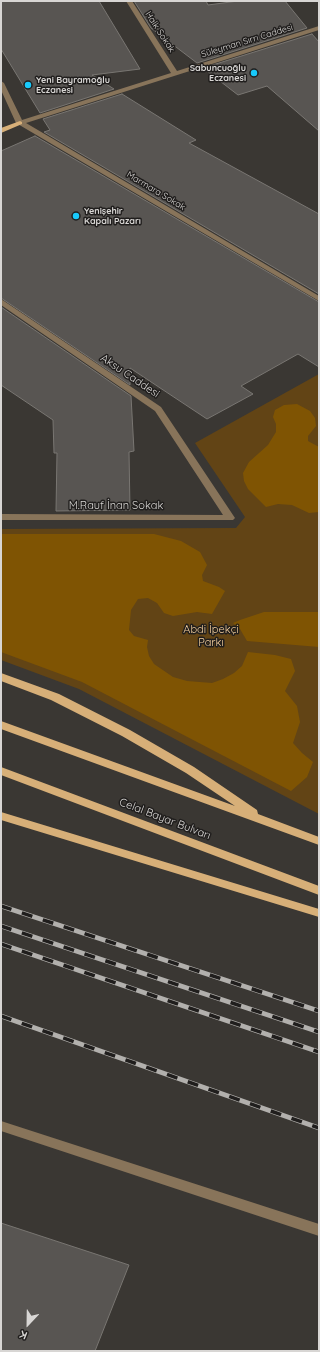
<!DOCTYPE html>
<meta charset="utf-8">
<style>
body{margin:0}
#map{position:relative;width:320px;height:1352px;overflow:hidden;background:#3a3733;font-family:Quicksand,sans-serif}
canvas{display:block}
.frame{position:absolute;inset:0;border:2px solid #d8d6d4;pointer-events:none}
.north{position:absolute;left:8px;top:1304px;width:40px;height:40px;-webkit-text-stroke:3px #201e1d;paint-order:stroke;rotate:202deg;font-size:11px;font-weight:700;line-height:16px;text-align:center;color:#d8d6d4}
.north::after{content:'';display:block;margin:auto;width:14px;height:18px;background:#d8d6d4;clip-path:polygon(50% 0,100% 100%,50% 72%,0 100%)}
</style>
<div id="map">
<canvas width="320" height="1352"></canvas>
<div class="frame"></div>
<div class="north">K</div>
</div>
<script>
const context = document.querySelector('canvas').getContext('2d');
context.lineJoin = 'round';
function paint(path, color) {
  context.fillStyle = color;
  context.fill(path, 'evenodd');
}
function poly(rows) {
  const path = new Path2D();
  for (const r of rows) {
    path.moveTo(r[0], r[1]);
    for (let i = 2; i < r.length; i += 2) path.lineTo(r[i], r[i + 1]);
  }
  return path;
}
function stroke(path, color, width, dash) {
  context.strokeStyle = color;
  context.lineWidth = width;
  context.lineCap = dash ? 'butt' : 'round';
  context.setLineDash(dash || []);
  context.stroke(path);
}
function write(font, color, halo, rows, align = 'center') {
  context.font = font + ' Quicksand,sans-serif';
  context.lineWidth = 3;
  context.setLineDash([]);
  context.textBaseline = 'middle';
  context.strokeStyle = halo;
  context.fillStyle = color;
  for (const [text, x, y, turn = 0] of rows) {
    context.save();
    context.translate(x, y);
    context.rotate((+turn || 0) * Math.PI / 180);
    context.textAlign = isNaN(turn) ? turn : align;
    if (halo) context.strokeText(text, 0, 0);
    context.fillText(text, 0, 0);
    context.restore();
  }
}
const green = poly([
 [319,374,319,814,79,689,1,660,1,529,236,528,245,517,195,443]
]);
const forest = poly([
 [297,404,310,411,315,418,316,426,308,436,308,441,319,447,319,512,309,513,292,505,278,504,266,507,248,489,244,481,243,473,249,462,268,445,276,432,276,424,273,417,275,410,284,405],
 [1,534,154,534,181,541,200,552,207,565,202,575,203,581,219,587,225,591,212,614,197,612,173,616,164,613,157,603,148,598,138,599,131,610,129,630,134,636,148,640,147,647,149,656,154,664,173,677,187,681,212,683,223,679,234,673,242,666,248,652,275,655,291,659,295,671,285,691,297,706,300,722,293,743,302,753,313,762,307,777,291,791,82,682,1,652],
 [264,612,319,612,319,647,247,641,240,629,233,623,240,620]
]);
const building = poly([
 [1,1,99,1,140,69,92,75,114,89,40,113,1,49,1,1],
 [134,1,206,1,208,5,238,1,285,1,307,28,197,63,151,28,134,1],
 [312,34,319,42,319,131,267,86,238,95,203,68,312,34],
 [122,94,196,140,189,143,319,214,319,294,44,132,50,130,43,119,122,94],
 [35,136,319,302,319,367,298,354,241,386,253,394,207,419,130,368,130,385,1,298,1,151,35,136],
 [1,307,131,396,134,451,129,452,130,510,56,511,57,453,54,453,53,420,1,385,1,307],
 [1,1223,129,1265,95,1351,1,1351,1,1223]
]);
const minor = poly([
 [126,1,132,1,177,71,319,26,319,30,26,123,319,296,319,301,16,123,1,90,1,81,4,83,22,120,171,73,126,1],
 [1,299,161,407,235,518,233,520,1,520,1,514,223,515,155,411,1,305,1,299],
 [1,1121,319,1224,319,1236,1,1131,1,1121]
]);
const major = poly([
 [20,121,22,122,22,124,1,133,1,128,20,121],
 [1,673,59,694,130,730,194,767,257,810,258,814,319,837,319,845,1,729,1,721,235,806,186,773,122,736,51,700,1,681,1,673],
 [1,767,319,886,319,895,1,775,1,767],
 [1,812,319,909,319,917,1,820,1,812]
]);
const rail = poly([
 [1,906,319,1011],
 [1,926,319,1032],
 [1,944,319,1052],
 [1,1016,319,1128]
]);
const markers = [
 [254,73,4,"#18cafc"],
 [28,85,4,"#18cafc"],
 [76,216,4,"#18cafc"]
];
const farStreetnames = [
 ["Halk Sokak",160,32,57],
 ["Süleyman Sırrı Caddesi",247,41,-17],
 ["Marmara Sokak",156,191,31]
];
const farPoinames = [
 ["Sabuncuoğlu",246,68,"right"],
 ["Eczanesi",246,78,"right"],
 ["Yeni Bayramoğlu",36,80],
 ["Eczanesi",36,90],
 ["Yenişehir",84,211],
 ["Kapalı Pazarı",84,221]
];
const streetNames = [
 ["Aksu Caddesi",130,376,34],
 ["M.Rauf İnan Sokak",116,506],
 ["Celal Bayar Bulvarı",165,819,21]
];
const parkNames = [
 ["Abdi İpekçi",211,630],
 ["Parkı",211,643]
];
paint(green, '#624415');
paint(forest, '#7f5403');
paint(building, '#585552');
stroke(building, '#797672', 1);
paint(minor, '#88745a');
paint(major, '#d7af78');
stroke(rail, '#b2b0ad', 5);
stroke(rail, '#201e1d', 3.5, [11]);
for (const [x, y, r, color] of markers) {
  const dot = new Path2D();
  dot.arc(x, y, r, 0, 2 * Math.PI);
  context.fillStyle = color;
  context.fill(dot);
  stroke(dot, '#201e1d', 1.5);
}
write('9px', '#d8d6d4', '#201e1d', farStreetnames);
write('bold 9px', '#d8d6d4', '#201e1d', farPoinames, 'left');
write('11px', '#d8d6d4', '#201e1d', streetNames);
write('11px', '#f7d19e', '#201e1d', parkNames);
</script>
